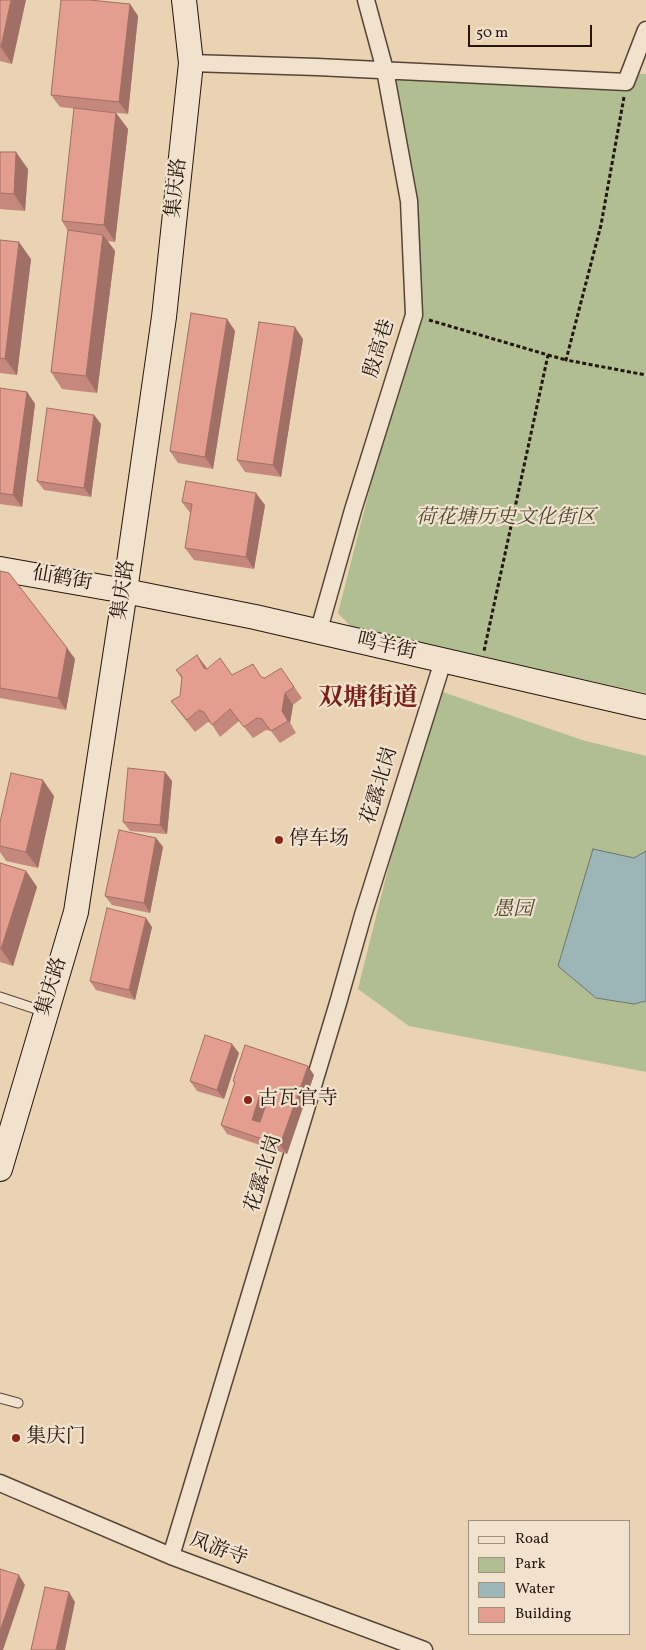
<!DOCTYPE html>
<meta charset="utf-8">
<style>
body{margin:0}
#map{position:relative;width:646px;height:1650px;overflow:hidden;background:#ead3b3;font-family:Vollkorn,serif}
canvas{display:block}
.legend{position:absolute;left:468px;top:1520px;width:162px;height:115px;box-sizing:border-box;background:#f1e2ce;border:1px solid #9f9080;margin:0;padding:6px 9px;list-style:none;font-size:15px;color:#24160c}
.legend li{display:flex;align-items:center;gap:10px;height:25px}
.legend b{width:25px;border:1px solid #9f9080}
.scale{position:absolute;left:468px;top:25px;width:124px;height:22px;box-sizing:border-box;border:2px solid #24160c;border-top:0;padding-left:6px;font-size:15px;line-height:18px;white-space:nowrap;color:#24160c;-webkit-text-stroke:4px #f1e2ce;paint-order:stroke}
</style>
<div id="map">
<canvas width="646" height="1650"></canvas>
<ul class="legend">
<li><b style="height:6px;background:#f1e2ce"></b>Road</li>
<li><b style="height:14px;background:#b0be92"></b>Park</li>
<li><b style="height:14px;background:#9cb6b7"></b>Water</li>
<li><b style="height:14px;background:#e49e90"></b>Building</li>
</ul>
<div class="scale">50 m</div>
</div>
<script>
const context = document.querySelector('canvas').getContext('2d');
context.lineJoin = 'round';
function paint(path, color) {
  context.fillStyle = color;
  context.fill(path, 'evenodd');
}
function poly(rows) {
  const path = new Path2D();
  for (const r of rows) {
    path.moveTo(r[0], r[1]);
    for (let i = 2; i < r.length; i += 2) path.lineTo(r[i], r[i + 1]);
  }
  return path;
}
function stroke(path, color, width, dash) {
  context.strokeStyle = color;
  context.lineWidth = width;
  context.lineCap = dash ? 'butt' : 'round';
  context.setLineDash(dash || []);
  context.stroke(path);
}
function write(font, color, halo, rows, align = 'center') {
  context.font = font + ' Vollkorn,"Noto Serif SC",serif';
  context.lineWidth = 4.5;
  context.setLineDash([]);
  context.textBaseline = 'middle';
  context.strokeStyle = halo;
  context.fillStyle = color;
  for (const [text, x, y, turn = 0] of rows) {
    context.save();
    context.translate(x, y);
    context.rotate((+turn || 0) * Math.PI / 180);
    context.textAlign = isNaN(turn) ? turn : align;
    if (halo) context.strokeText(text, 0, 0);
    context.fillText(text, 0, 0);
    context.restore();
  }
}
const green = poly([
 [395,62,646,74,646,693,353,629,338,613,414,315],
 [440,691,582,740,646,756,646,1072,409,1026,358,989,414,765]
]);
const water = poly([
 [593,849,634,858,646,851,646,1001,634,1004,596,998,558,966,593,849]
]);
const path = poly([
 [624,97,601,225,566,360,646,375],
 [429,320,548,355,484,651],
 [548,355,566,360]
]);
const lane = poly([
 [0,997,45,1012],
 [0,1398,18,1403]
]);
const street = poly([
 [191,63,317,67,626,82,646,30],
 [318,633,353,510,414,315,409,201,385,70,366,0],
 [0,1483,171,1556,424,1650],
 [171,1556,338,1003,363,915,443,661]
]);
const secondary = poly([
 [0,569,125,591,255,617,646,707],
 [0,1169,76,912,125,591,164,317,191,63,184,0]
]);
const wall = poly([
 [0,0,12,64,0,61],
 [130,4,138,16,128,114,60,107,51,95],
 [116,113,128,129,115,242,108,241,115,251,97,393,62,389,51,372,68,231,62,221],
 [0,152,28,169,25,211,0,209],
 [0,240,31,259,17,375,0,373],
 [227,319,235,331,213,469,178,463,170,451],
 [303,339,281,477,245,472,237,460],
 [0,388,27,392,35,404,22,507,0,504],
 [94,415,101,424,91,497,44,490,37,481],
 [182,502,265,505,254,569,194,560,185,548,191,514],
 [0,571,67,648,75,659,66,710,0,698],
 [206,667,206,669,232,675,265,678,281,668,302,698,293,705,290,723,296,733,280,743,271,731,266,730,253,738,239,721,220,737,211,723,208,722,195,732,180,713,171,701,180,696,182,679,176,670],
 [165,772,172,781,167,834,130,831,123,822],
 [54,796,38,868,6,861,0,852,0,822],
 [156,838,163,847,150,913,112,905,105,896],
 [0,863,26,871,37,887,13,966,0,962],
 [152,927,135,1000,96,990,90,981],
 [239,1053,224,1099,197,1091,190,1081],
 [314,1075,287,1154,227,1134,221,1125,235,1083,233,1081]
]);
const shadedWall = poly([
 [11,0,26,0,12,64,1,47],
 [130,4,138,16,128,114,119,102],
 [116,113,128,129,115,242,104,225],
 [16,152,28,169,25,211,14,194],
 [103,235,115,251,97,393,86,376],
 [19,242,31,259,17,375,5,359],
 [227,319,235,331,213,469,205,457],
 [295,327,303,339,281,477,273,465],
 [27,392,35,404,22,507,13,495],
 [94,415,101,424,91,497,84,488],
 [256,493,265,505,254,569,246,557],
 [67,648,75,659,66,710,58,698],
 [197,655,206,667,212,680,204,668],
 [285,693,293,705,290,723,296,733,282,711],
 [165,772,172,781,167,834,160,825],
 [43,780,54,796,38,868,26,852],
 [156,838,163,847,150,913,144,903],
 [26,871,37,887,13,966,1,949],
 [146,918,152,927,135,1000,129,990],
 [232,1044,239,1053,224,1099,217,1090],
 [308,1066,314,1075,287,1154,280,1145],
 [261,1091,268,1100,258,1129,252,1120],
 [19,1575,25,1585,3,1650,0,1650,0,1631],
 [69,1592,75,1602,65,1650,56,1650]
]);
const building = poly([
 [0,0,11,0,1,47,0,47,0,0],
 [61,0,90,0,130,4,119,102,51,95,61,0],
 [74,108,116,113,104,225,62,221,74,108],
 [0,152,16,152,14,194,0,193,0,152],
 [68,230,103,235,86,376,51,372,68,230],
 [0,240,19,242,5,359,0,358,0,240],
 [191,313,227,319,205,457,170,451,191,313],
 [259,322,295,327,273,465,237,460,259,322],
 [0,388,27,392,13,495,0,493,0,388],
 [47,408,94,415,84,488,37,481,47,408],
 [186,481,256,493,246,557,185,548,192,504,182,502,186,481],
 [0,571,9,573,67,648,58,698,0,688,0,571],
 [197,655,204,668,207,669,220,658,232,675,253,664,261,677,265,678,281,668,294,687,285,693,282,711,288,721,271,731,262,719,257,718,244,727,230,709,212,725,204,712,199,710,187,720,171,701,180,696,182,676,176,670,197,655],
 [128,768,165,772,160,825,123,822,128,768],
 [11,773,43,780,26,852,0,846,0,822,11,773],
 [119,830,156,838,144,903,105,896,119,830],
 [0,863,26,871,1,949,0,949,0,863],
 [107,908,146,918,129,990,90,981,107,908],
 [205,1035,232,1044,217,1090,190,1081,205,1035],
 [245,1045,308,1066,280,1145,221,1125,235,1082,233,1081,245,1045],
 [261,1091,270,1093,260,1122,252,1120,261,1091],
 [0,1569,19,1575,0,1631,0,1569],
 [45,1587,69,1592,56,1650,31,1650,45,1587]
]);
const markers = [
 [279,840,5,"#8f2418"],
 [248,1100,5,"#8f2418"],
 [16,1438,5,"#8f2418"]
];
const streetNames = [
 ["集庆路",178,188,-84],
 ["殷高巷",381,349,-73],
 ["仙鹤街",62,580,10],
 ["集庆路",125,590,-82],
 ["鸣羊街",386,648,13],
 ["花露北岗",381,786,-73],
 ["集庆路",53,987,-73],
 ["花露北岗",265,1174,-73],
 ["凤游寺",218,1551,20]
];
const parkNames = [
 ["荷花塘历史文化街区",506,519],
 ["愚园",513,911]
];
const poiNames = [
 ["停车场",289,840],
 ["古瓦官寺",258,1100],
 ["集庆门",26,1438]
];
const districtNames = [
 ["双塘街道",368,700]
];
paint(green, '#b0be92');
paint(water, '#9cb6b7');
stroke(water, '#6c7673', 1);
stroke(lane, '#564536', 11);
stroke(street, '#564536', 19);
stroke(secondary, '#24160c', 26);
stroke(path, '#24160c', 3, [4, 2.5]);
stroke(lane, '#f1e2ce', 9);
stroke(street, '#f1e2ce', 16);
stroke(secondary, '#f1e2ce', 24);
paint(wall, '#c4887c');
paint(shadedWall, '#a06f65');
paint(building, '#e49e90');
stroke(building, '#a06f65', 1);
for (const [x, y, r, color] of markers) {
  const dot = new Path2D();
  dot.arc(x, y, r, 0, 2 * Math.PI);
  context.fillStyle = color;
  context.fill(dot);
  stroke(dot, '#f1e2ce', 2);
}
write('20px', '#24160c', '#f1e2ce', streetNames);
write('italic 20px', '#4e4834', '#f1e2ce', parkNames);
write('20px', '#24160c', '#f1e2ce', poiNames, 'left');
write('bold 25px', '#7a1f14', '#f1e2ce', districtNames);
</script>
